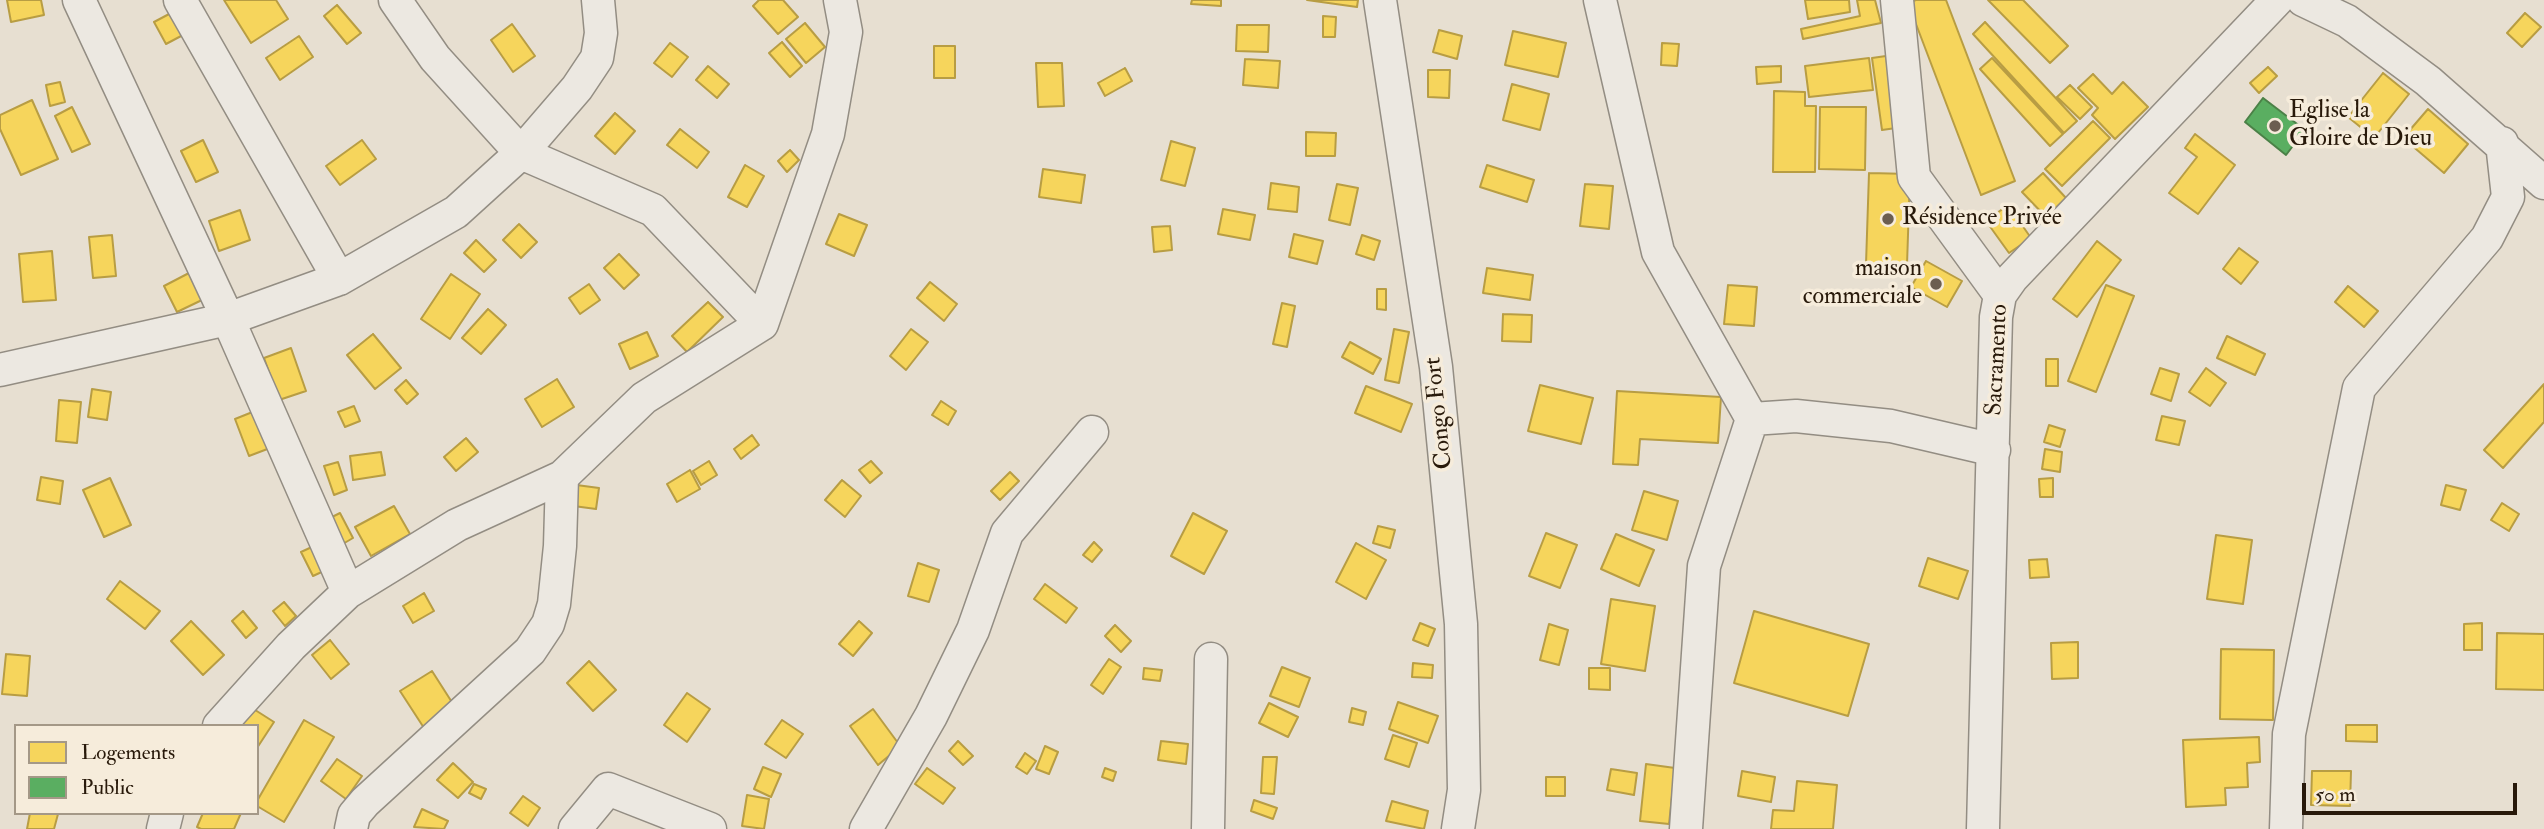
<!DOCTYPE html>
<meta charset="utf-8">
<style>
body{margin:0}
#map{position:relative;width:2544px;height:829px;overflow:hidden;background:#e7dfd1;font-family:"IM FELL Double Pica",serif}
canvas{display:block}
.legend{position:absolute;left:14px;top:724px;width:245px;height:91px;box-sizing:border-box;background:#f6ecdb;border:2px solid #a49887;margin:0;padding:9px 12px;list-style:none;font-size:21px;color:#28190a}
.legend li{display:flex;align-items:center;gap:14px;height:35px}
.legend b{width:35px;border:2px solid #a49887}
.scale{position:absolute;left:2302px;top:783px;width:215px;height:32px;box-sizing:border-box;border:4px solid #28190a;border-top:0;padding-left:9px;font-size:21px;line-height:24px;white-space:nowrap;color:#28190a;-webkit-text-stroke:5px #f6ecdb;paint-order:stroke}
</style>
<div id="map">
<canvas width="2544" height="829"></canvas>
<ul class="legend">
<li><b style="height:19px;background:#f6d55c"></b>Logements</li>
<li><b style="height:19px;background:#5aae61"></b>Public</li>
</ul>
<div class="scale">50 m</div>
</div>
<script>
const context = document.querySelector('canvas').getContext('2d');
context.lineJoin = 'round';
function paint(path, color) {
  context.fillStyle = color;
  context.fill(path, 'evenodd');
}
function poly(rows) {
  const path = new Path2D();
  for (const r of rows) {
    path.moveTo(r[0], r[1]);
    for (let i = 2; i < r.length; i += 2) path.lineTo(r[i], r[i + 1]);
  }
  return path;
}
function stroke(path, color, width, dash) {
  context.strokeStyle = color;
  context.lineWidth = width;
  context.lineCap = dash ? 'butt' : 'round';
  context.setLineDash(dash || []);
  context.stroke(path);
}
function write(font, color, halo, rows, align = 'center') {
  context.font = font + ' "IM FELL Double Pica",serif';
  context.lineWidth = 7;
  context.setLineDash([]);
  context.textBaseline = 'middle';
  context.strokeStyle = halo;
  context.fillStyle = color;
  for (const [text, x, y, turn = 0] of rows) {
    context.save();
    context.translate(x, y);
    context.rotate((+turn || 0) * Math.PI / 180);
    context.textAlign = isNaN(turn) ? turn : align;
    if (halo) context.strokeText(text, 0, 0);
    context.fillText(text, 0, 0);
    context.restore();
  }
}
const homes = poly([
 [7,0,41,0,44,15,11,22,7,0],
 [224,0,276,0,288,19,251,43,224,0],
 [759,0,783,0,798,17,778,34,753,6,759,0],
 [1192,0,1221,0,1221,6,1191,4,1192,0],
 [1307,0,1358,0,1357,7,1307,0],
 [1805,0,1849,0,1850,12,1808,19,1805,0],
 [1857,0,1875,0,1881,23,1803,39,1801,29,1860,16,1857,0],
 [1916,0,1946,0,2015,181,1981,195,1908,3,1916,0],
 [1988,0,2023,0,2068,46,2050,63,1988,0],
 [337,5,361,33,347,44,324,16,337,5],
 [171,13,183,35,166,44,154,22,171,13],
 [2525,13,2541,27,2522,47,2507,33,2525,13],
 [1323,16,1336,17,1335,37,1323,37,1323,16],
 [1985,22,2077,121,2064,133,1973,34,1985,22],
 [805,23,825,47,806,63,786,39,805,23],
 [512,24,535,56,513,72,491,40,512,24],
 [1237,25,1269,25,1268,52,1236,51,1237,25],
 [1439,30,1462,36,1457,59,1433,52,1439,30],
 [1513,31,1566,43,1558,77,1505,65,1513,31],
 [299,36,313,57,280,80,266,58,299,36],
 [782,42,802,66,790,77,769,53,782,42],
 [670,43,688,57,672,77,654,63,670,43],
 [1662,43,1679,44,1677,66,1661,65,1662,43],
 [934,46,955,46,955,78,934,78,934,46],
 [1886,56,1896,128,1882,130,1872,58,1886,56],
 [1869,58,1873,90,1809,97,1805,66,1869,58],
 [1992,58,2063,134,2050,146,1980,69,1992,58],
 [1245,59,1280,61,1278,88,1243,85,1245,59],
 [1036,63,1062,63,1064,106,1038,107,1036,63],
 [708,66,729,84,717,98,696,80,708,66],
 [1781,66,1781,82,1757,84,1756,67,1781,66],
 [2268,67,2277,76,2259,93,2250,83,2268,67],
 [1125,68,1132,81,1105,96,1098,83,1125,68],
 [1428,70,1450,70,1449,98,1428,97,1428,70],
 [2383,73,2409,94,2374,138,2348,117,2383,73],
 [2093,74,2112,94,2123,82,2148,107,2115,139,2092,115,2098,108,2078,88,2093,74],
 [60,82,65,102,50,106,46,85,60,82],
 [1512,84,1549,94,1540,130,1503,120,1512,84],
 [2070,85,2092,107,2080,119,2057,97,2070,85],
 [1774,91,1805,92,1805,106,1816,106,1815,172,1773,172,1774,91],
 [32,100,58,159,21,175,0,129,0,115,32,100],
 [72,107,90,144,72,152,55,116,72,107],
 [1820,107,1866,107,1865,170,1819,169,1820,107],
 [2428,109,2468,144,2444,173,2403,138,2428,109],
 [615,113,635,131,615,154,595,136,615,113],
 [2093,121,2110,138,2062,186,2045,169,2093,121],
 [680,129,709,152,697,168,667,145,680,129],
 [1306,132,1336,133,1335,156,1306,156,1306,132],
 [2195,134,2235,165,2198,214,2169,193,2197,157,2185,148,2195,134],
 [203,140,218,172,196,182,181,151,203,140],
 [362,140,376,159,340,185,326,166,362,140],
 [1171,141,1195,148,1185,186,1161,180,1171,141],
 [790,150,799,160,787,172,778,161,790,150],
 [745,165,764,176,747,207,728,197,745,165],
 [1487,165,1534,180,1527,202,1480,187,1487,165],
 [1043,169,1085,175,1081,203,1039,197,1043,169],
 [1869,173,1910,174,1907,265,1866,264,1869,173],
 [2043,173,2066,198,2046,217,2022,192,2043,173],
 [1271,183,1299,187,1297,212,1268,209,1271,183],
 [1337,184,1358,188,1350,225,1329,220,1337,184],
 [1585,184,1613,186,1609,229,1580,226,1585,184],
 [2008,205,2031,238,2009,253,1986,221,2008,205],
 [1223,209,1255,215,1250,240,1218,234,1223,209],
 [240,210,250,240,219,251,209,221,240,210],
 [839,214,867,225,854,256,826,244,839,214],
 [519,224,537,242,521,258,503,240,519,224],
 [1170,226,1172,250,1154,252,1152,227,1170,226],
 [1294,234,1323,241,1317,264,1289,257,1294,234],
 [112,235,116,276,93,278,89,237,112,235],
 [1362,235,1380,241,1374,260,1356,254,1362,235],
 [476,240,496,260,484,272,464,253,476,240],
 [2097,241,2121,260,2077,317,2053,299,2097,241],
 [2239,248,2258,262,2241,284,2223,269,2239,248],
 [52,251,56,300,23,302,19,254,52,251],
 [619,254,639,275,624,289,604,268,619,254],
 [1926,261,1962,281,1947,307,1911,287,1926,261],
 [1487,268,1533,275,1530,300,1483,293,1487,268],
 [189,273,202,300,177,312,164,286,189,273],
 [451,274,480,294,450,339,421,319,451,274],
 [930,282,957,304,944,321,917,298,930,282],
 [589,284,600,300,580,314,569,298,589,284],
 [1728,285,1757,287,1754,326,1724,324,1728,285],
 [2106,285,2134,296,2096,392,2068,381,2106,285],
 [2348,286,2378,311,2364,327,2335,302,2348,286],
 [1377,289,1386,289,1386,310,1377,309,1377,289],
 [708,302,723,317,687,352,672,336,708,302],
 [1282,303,1295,306,1287,347,1273,344,1282,303],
 [488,309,506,325,481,354,462,338,488,309],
 [1503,314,1532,315,1531,342,1502,341,1503,314],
 [911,329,928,342,906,370,890,356,911,329],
 [1394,329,1409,332,1399,383,1385,380,1394,329],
 [647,332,658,356,630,369,619,344,647,332],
 [373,334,401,368,375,389,347,355,373,334],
 [2227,336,2265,354,2255,375,2217,358,2227,336],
 [1350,342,1381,359,1373,374,1342,357,1350,342],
 [291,348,306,391,279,400,264,358,291,348],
 [2046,359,2058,359,2058,386,2046,386,2046,359],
 [2160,368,2179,374,2171,401,2151,394,2160,368],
 [2206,368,2226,383,2210,406,2189,392,2206,368],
 [557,379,574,407,542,427,525,399,557,379],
 [406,380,418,394,407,404,395,390,406,380],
 [2544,384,2544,422,2503,468,2484,450,2544,384],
 [1540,385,1593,398,1581,444,1528,431,1540,385],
 [1366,386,1412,404,1401,432,1355,413,1366,386],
 [92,389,111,392,107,420,88,417,92,389],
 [1617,391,1721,397,1718,443,1640,439,1638,465,1613,464,1617,391],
 [59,400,81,402,77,443,56,441,59,400],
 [941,401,956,411,948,425,932,415,941,401],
 [354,406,360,421,345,427,338,412,354,406],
 [255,411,270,448,249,456,235,419,255,411],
 [2162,416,2185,421,2179,445,2156,440,2162,416],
 [2049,425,2065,430,2060,447,2044,442,2049,425],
 [752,435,759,445,741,459,734,449,752,435],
 [466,438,478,452,456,471,444,457,466,438],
 [2045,449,2062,452,2060,472,2042,469,2045,449],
 [381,452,385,475,353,480,350,456,381,452],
 [709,461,717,475,701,485,693,471,709,461],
 [871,461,882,473,870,483,859,470,871,461],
 [338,462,347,490,334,495,324,466,338,462],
 [690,470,700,489,677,502,667,484,690,470],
 [1010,472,1019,481,1000,500,991,491,1010,472],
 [41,477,63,481,60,504,37,500,41,477],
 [110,478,131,525,104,537,83,490,110,478],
 [2053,478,2053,497,2040,497,2039,479,2053,478],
 [842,480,861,496,845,517,825,500,842,480],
 [569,484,599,488,596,509,566,505,569,484],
 [2446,485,2466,490,2460,510,2441,505,2446,485],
 [1644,491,1678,501,1667,540,1632,530,1644,491],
 [2502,503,2519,514,2509,531,2491,520,2502,503],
 [394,506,410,534,371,556,355,527,394,506],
 [340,513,353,538,341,545,328,519,340,513],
 [1193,513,1227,531,1204,574,1171,556,1193,513],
 [1378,526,1395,530,1390,548,1373,543,1378,526],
 [1546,533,1577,545,1560,588,1529,576,1546,533],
 [1616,534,1654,550,1639,586,1601,569,1616,534],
 [2216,535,2252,540,2243,604,2207,599,2216,535],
 [1094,542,1102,550,1092,562,1083,555,1094,542],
 [1356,543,1386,560,1366,599,1336,582,1356,543],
 [314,546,326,570,313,576,301,552,314,546],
 [1928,558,1968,571,1958,599,1919,586,1928,558],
 [2047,559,2049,577,2030,578,2029,560,2047,559],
 [918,563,939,570,929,602,908,596,918,563],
 [120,581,160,611,145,629,107,599,120,581],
 [1045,584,1077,608,1066,623,1034,599,1045,584],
 [424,593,434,611,413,623,403,606,424,593],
 [1611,599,1655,606,1645,671,1601,664,1611,599],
 [284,602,296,616,285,626,273,611,284,602],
 [243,611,257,628,246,638,232,621,243,611],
 [1754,611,1869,644,1848,716,1734,683,1754,611],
 [191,621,224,655,203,675,171,641,191,621],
 [859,621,872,633,853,656,839,644,859,621],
 [1420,623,1435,629,1428,646,1413,640,1420,623],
 [2482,623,2482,650,2464,650,2464,624,2482,623],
 [1549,624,1568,630,1559,665,1540,660,1549,624],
 [1115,625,1131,641,1121,652,1105,636,1115,625],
 [2497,633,2544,634,2544,690,2496,689,2497,633],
 [330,640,349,664,331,679,312,655,330,640],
 [2078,642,2078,678,2052,679,2051,643,2078,642],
 [2221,649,2274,650,2273,720,2220,719,2221,649],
 [6,654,30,656,27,696,2,694,6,654],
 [1109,659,1121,667,1103,694,1091,685,1109,659],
 [589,661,616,690,593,711,567,683,589,661],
 [1413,663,1433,665,1432,678,1412,677,1413,663],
 [1282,667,1310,678,1299,707,1270,696,1282,667],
 [1144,668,1162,670,1160,681,1143,679,1144,668],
 [1589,668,1610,668,1610,690,1589,689,1589,668],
 [432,671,455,707,424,728,400,691,432,671],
 [687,693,710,709,687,742,664,725,687,693],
 [1398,702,1438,716,1428,743,1389,729,1398,702],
 [1269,703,1298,717,1288,737,1259,723,1269,703],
 [252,708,274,722,257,748,257,726,241,726,252,708],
 [1352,708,1366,712,1363,725,1349,722,1352,708],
 [873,709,901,747,896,762,890,755,878,765,850,726,873,709],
 [304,720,334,737,284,822,257,806,257,801,304,720],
 [782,720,803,734,786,758,765,744,782,720],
 [2346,725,2377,725,2377,742,2346,741,2346,725],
 [1393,735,1417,743,1409,767,1385,759,1393,735],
 [2259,737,2260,762,2247,763,2248,787,2225,788,2226,805,2186,807,2183,740,2259,737],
 [958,741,973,756,963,765,949,751,958,741],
 [1161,741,1188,744,1186,764,1158,760,1161,741],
 [1045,746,1058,752,1049,774,1036,769,1045,746],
 [1025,753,1036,761,1027,774,1016,767,1025,753],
 [1263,757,1277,757,1274,794,1261,793,1263,757],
 [337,759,362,776,346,799,321,781,337,759],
 [453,763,473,782,458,798,437,780,453,763],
 [1646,764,1675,768,1669,824,1640,821,1646,764],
 [763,767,781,774,771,797,754,789,763,767],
 [927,768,955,788,943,804,915,784,927,768],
 [1105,768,1116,772,1113,781,1102,777,1105,768],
 [1611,769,1637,773,1634,795,1607,790,1611,769],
 [1742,771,1775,777,1771,802,1738,796,1742,771],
 [2312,771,2351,771,2350,806,2311,805,2312,771],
 [1546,777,1565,777,1565,796,1546,796,1546,777],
 [1797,781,1837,785,1833,829,1771,829,1773,810,1794,811,1797,781],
 [474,784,486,789,481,799,469,793,474,784],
 [747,795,769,799,764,829,742,826,747,795],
 [523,796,540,808,528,826,510,813,523,796],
 [1254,800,1277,808,1273,819,1251,811,1254,800],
 [1392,801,1428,811,1424,829,1386,821,1392,801],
 [422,809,448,821,444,829,414,827,422,809],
 [30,813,58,814,54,829,27,829,30,813],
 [203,813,241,813,234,829,201,829,197,827,203,813]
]);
const public = poly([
 [2263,98,2305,130,2286,155,2245,122,2263,98]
]);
const street = poly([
 [79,0,228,319,348,592],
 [180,0,339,279],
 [395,0,435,58,521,153,653,210,762,324],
 [1380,0,1436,367,1461,624,1464,790,1458,829],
 [1600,0,1658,252,1752,419],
 [1897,0,1914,177,2000,295],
 [2303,0,2347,21,2428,81,2544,183],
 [0,370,228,319,339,279,456,212,521,153,577,88,597,58,601,33,598,0],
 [219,726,291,646,348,592,457,525,562,477,644,398,762,324,828,134,846,32,840,0],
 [163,829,167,813],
 [351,829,354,815,365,802,530,651,548,624,554,604,560,546,562,477],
 [575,829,608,789,710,829],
 [866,829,931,716,973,630,1007,533,1092,432],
 [1208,829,1211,659],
 [1686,829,1704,566,1752,419,1796,416,1891,426,1994,450],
 [1983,829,1996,317,2000,295,2012,278,2277,0],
 [2286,829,2289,734,2359,388,2487,238,2508,197,2502,143]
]);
const markers = [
 [2275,126,7,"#6b5e50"],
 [1888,219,7,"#6b5e50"],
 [1936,284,7,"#6b5e50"]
];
const poiNames = [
 ["Eglise la",2289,112],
 ["Gloire de Dieu",2289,140],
 ["Résidence Privée",1902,219],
 ["maison",1922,270,"right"],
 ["commerciale",1922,298,"right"]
];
const streetNames = [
 ["Sacramento",1998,360,-87],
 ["Congo Fort",1440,413,-96]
];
paint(homes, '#f6d55c');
stroke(homes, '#b89d43', 2);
paint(public, '#5aae61');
stroke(public, '#4b8147', 2);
stroke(street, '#938d83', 35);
stroke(street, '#ece8e1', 32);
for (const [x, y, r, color] of markers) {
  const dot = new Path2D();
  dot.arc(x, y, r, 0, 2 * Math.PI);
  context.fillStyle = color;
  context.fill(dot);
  stroke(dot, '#f6ecdb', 2.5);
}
write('24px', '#28190a', '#f6ecdb', poiNames, 'left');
write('24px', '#28190a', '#f6ecdb', streetNames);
</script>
